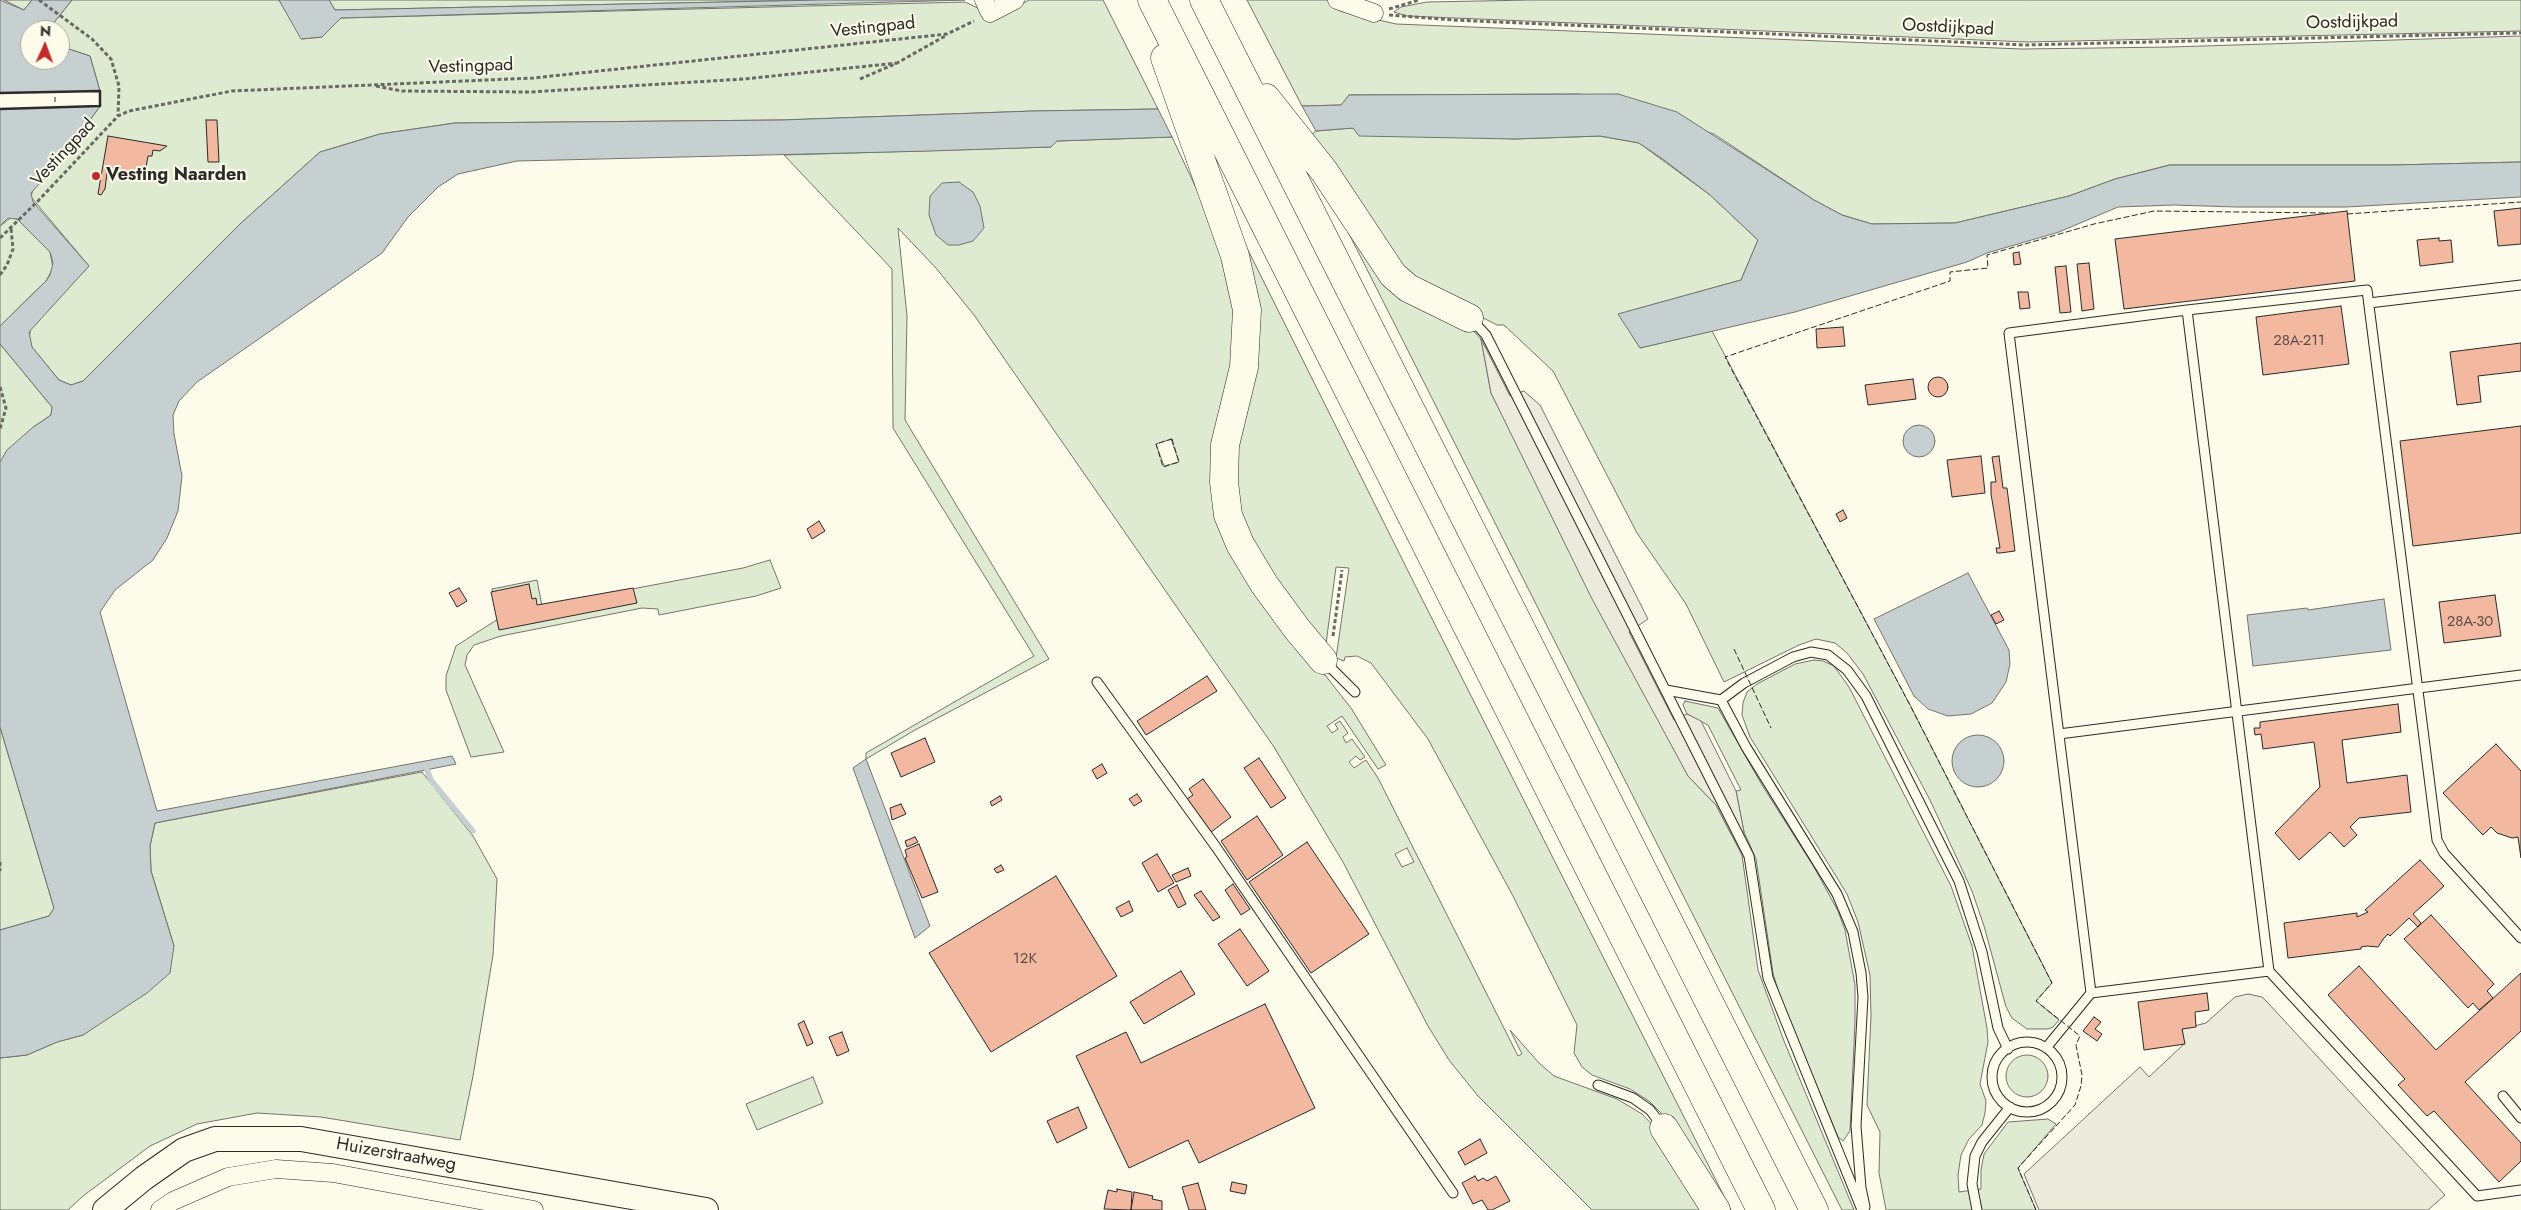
<!DOCTYPE html>
<style>
body{margin:0}
#map{position:relative;width:2521px;height:1210px;overflow:hidden;background:#fdfbea;font-family:Jost,sans-serif}
canvas{display:block}
.north{position:absolute;left:20px;top:20px;width:50px;height:50px;box-sizing:border-box;background:#fdfbea;border:1px solid #a9a89e;border-radius:50%;rotate:2deg;font-size:14px;font-weight:700;line-height:20px;text-align:center;color:#2b2b2b}
.north::after{content:'';display:block;margin:auto;width:18px;height:22px;background:#c62828;clip-path:polygon(50% 0,100% 100%,50% 72%,0 100%)}
</style>
<div id="map">
<canvas width="2521" height="1210"></canvas>
<div class="north">N</div>
</div>
<script>
const context = document.querySelector('canvas').getContext('2d');
context.lineJoin = 'round';
function paint(path, color) {
  context.fillStyle = color;
  context.fill(path, 'evenodd');
}
function poly(rows) {
  const path = new Path2D();
  for (const r of rows) {
    if (r.length === 3) {
      path.moveTo(r[0] + r[2], r[1]);
      path.arc(r[0], r[1], r[2], 0, 2 * Math.PI);
      continue;
    }
    path.moveTo(r[0], r[1]);
    for (let i = 2; i < r.length; i += 2) path.lineTo(r[i], r[i + 1]);
  }
  return path;
}
function stroke(path, color, width, dash) {
  context.strokeStyle = color;
  context.lineWidth = width;
  context.lineCap = dash ? 'butt' : 'round';
  context.setLineDash(dash || []);
  context.stroke(path);
}
function write(font, color, halo, rows, align = 'center') {
  context.font = font + ' Jost,sans-serif';
  context.lineWidth = 4;
  context.setLineDash([]);
  context.textBaseline = 'middle';
  context.strokeStyle = halo;
  context.fillStyle = color;
  for (const [text, x, y, turn = 0] of rows) {
    context.save();
    context.translate(x, y);
    context.rotate((+turn || 0) * Math.PI / 180);
    context.textAlign = isNaN(turn) ? turn : align;
    if (halo) context.strokeText(text, 0, 0);
    context.fillText(text, 0, 0);
    context.restore();
  }
}
const green = poly([
 [4,0,32,0,24,10,4,0],
 [72,0,279,0,302,39,322,37,340,18,965,2,997,17,1029,0,1103,0,1158,109,1033,111,782,120,455,123,380,134,320,152,240,224,83,381,71,385,59,380,32,347,29,338,31,328,89,266,31,197,33,189,66,154,100,106,100,91,90,56,60,46,60,30,48,30,72,0],
 [329,0,820,0,335,10,329,0],
 [1247,0,1328,0,1340,11,1396,24,2022,49,2171,47,2521,36,2521,162,2393,165,2169,165,2115,179,2069,196,1955,223,1872,224,1842,215,1814,200,1714,134,1579,94,1349,95,1342,105,1302,106,1247,0],
 [1531,0,2521,0,2521,31,2027,42,1407,16,1394,12,1401,7,1427,2,1531,0],
 [1353,128,1514,139,1600,136,1639,143,1710,195,1758,240,1741,280,1619,314,1640,348,1712,331,1910,705,2052,983,2036,1001,2059,1020,2053,1027,2048,1029,2027,1029,2012,1018,2006,1007,1984,926,1972,891,1930,800,1863,674,1847,653,1835,643,1816,639,1799,645,1724,682,1686,604,1637,533,1553,371,1504,325,1497,325,1413,282,1336,173,1312,134,1316,131,1353,128],
 [1172,137,1197,190,1224,257,1238,318,1216,468,1321,670,1351,708,1386,765,1378,769,1342,716,1327,726,1332,733,1338,729,1335,724,1340,721,1348,733,1343,737,1346,743,1352,739,1365,757,1360,760,1356,756,1349,762,1354,768,1366,760,1378,778,1518,1056,1522,1054,1510,1030,1539,1063,1554,1076,1617,1099,1642,1114,1658,1131,1707,1210,1592,1210,1478,1096,1449,1060,1428,1026,1343,862,1274,747,974,315,936,268,898,228,907,316,905,420,1049,659,915,730,866,759,866,753,1034,656,893,428,892,269,784,155,1051,147,1057,141,1172,137],
 [1171,439,1179,462,1164,466,1156,444,1171,439],
 [1407,848,1414,862,1402,867,1395,854,1407,848],
 [1224,202,1418,591,1731,1210,1723,1210,1663,1115,1649,1101,1630,1089,1592,1075,1582,1067,1574,1053,1577,1025,1513,896,1428,739,1371,663,1357,656,1345,657,1344,661,1336,658,1349,568,1336,567,1325,652,1279,596,1232,500,1244,395,1224,202],
 [1339,214,1385,275,1467,324,1481,339,1491,393,1688,776,1716,805,1742,855,1758,970,1784,1041,1854,1210,1842,1210,1339,214],
 [12,217,22,222,50,252,53,268,46,281,0,326,0,226,12,217],
 [0,344,52,407,51,415,32,428,0,462,0,344],
 [770,560,781,588,756,596,659,615,658,609,642,608,501,636,474,645,467,655,465,665,504,752,471,757,446,690,446,676,456,646,498,619,492,589,537,580,542,606,743,568,770,560],
 [1814,660,1823,661,1834,666,1849,687,1951,886,1972,946,1987,1028,1988,1042,1980,1084,1986,1101,1985,1113,1982,1125,1969,1139,1961,1155,1958,1175,1959,1192,1981,1189,1981,1170,1984,1154,2008,1122,2048,1119,2056,1124,2018,1168,2036,1210,1886,1210,1879,1173,1880,1132,1867,1105,1871,1015,1870,975,1858,922,1847,894,1750,737,1742,715,1743,703,1747,692,1757,684,1795,664,1814,660],
 [1685,701,1718,708,1762,785,1814,867,1838,911,1845,930,1855,985,1855,1022,1850,1131,1843,1141,1838,1137,1780,997,1773,973,1756,859,1744,832,1736,791,1741,790,1708,725,1687,714,1683,705,1685,701],
 [0,727,54,908,49,916,0,930,0,727],
 [422,772,473,836,497,879,493,955,473,1076,460,1140,321,1117,257,1113,197,1124,150,1146,83,1196,68,1210,0,1210,0,1058,27,1055,57,1042,83,1035,108,1017,174,946,151,871,150,846,155,823,422,772],
 [2027,1076,21],
 [813,1077,823,1103,757,1130,746,1104,813,1077]
]);
const parking = poly([
 [1481,339,1510,396,1524,391,1540,405,1648,619,1629,632,1674,720,1687,714,1701,721,1736,791,1744,832,1731,834,1716,805,1688,776,1591,597,1491,393,1481,339],
 [2248,994,2262,997,2269,1004,2445,1195,2428,1210,2039,1210,2024,1174,2140,1067,2149,1077,2184,1044,2182,1029,2206,1023,2235,997,2248,994]
]);
const water = poly([
 [0,0,24,10,32,0,72,0,48,30,30,30,30,60,60,60,60,46,90,56,100,91,0,93,0,0],
 [279,0,329,0,335,10,820,0,965,0,341,18,322,37,301,39,279,0],
 [1618,94,1677,112,1814,200,1842,215,1872,224,1955,223,2069,196,2115,179,2170,165,2393,165,2521,162,2521,197,2346,207,2236,207,2174,205,2118,207,2059,232,1987,253,1967,262,1795,312,1640,348,1618,314,1741,280,1758,240,1710,195,1664,160,1639,143,1600,136,1514,139,1359,136,1353,128,1316,131,1302,106,1341,105,1349,95,1618,94],
 [100,106,66,154,31,193,33,202,89,266,29,332,32,347,59,380,71,385,83,381,240,224,320,152,380,134,455,123,782,120,1033,111,1158,109,1172,137,1057,141,1051,147,930,151,517,161,458,174,438,187,408,217,382,253,197,382,179,401,173,415,174,434,182,476,178,511,167,538,153,560,115,590,100,612,157,811,452,756,456,764,155,823,150,846,151,871,174,946,170,973,147,993,83,1035,57,1042,27,1055,0,1058,0,930,49,916,54,908,0,727,0,462,7,450,32,428,51,415,52,407,0,344,0,326,46,281,50,275,53,263,50,252,17,219,8,218,0,226,0,109,100,106],
 [959,182,973,192,980,206,984,228,973,241,959,245,948,245,936,235,929,215,930,196,942,183,959,182],
 [1919,441,16],
 [1968,573,2009,650,2010,664,2006,682,1992,703,1971,714,1948,716,1928,709,1914,696,1874,619,1968,573],
 [2384,599,2391,650,2253,666,2247,615,2307,608,2308,610,2384,599],
 [1978,761,26],
 [866,759,930,926,915,938,853,768,866,759]
]);
const stream = poly([
 [427,770,431,780,473,831]
]);
const building = poly([
 [206,120,217,120,219,162,208,162,206,120],
 [108,136,167,146,160,151,153,150,152,156,148,156,144,179,107,173,105,189,101,195,98,194,108,136],
 [2521,208,2521,244,2498,246,2494,211,2521,208],
 [2347,211,2355,281,2124,309,2115,239,2347,211],
 [2439,238,2439,241,2451,240,2453,262,2420,266,2417,240,2439,238],
 [2019,252,2021,264,2014,265,2013,253,2019,252],
 [2089,263,2094,309,2082,311,2077,264,2089,263],
 [2066,266,2071,312,2060,313,2055,267,2066,266],
 [2018,292,2028,292,2030,308,2020,309,2018,292],
 [2341,306,2349,364,2263,375,2256,317,2341,306],
 [1843,327,1845,346,1817,348,1816,329,1843,327],
 [2521,343,2521,371,2478,376,2481,402,2457,405,2450,352,2521,343],
 [1938,387,10],
 [1913,379,1916,399,1868,405,1865,385,1913,379],
 [2521,426,2521,533,2413,546,2400,441,2521,426],
 [1981,456,1985,493,1952,497,1947,460,1981,456],
 [1999,456,2003,488,2007,488,2015,551,2000,553,1997,553,1996,548,2000,548,1991,494,1991,482,1996,482,1992,457,1999,456],
 [1843,510,1847,518,1840,522,1836,514,1843,510],
 [819,521,825,531,812,539,807,529,819,521],
 [529,584,532,599,536,598,537,605,633,588,637,603,499,630,491,592,529,584],
 [459,588,467,601,457,607,449,593,459,588],
 [2495,595,2501,636,2444,643,2439,602,2495,595],
 [1999,611,2004,620,1996,624,1991,615,1999,611],
 [1207,676,1217,691,1146,735,1137,721,1207,676],
 [2398,704,2401,732,2342,740,2347,783,2407,775,2411,812,2359,818,2350,827,2357,835,2344,847,2330,832,2299,860,2275,833,2320,787,2314,742,2263,749,2261,734,2255,735,2254,728,2260,728,2260,722,2398,704],
 [925,738,935,762,901,777,891,753,925,738],
 [2496,744,2521,771,2521,858,2518,837,2512,838,2497,833,2491,827,2483,835,2443,793,2496,744],
 [1259,758,1286,798,1271,808,1244,768,1259,758],
 [1102,764,1107,773,1097,779,1092,770,1102,764],
 [1203,779,1231,817,1211,832,1187,799,1193,795,1189,789,1203,779],
 [1137,794,1142,801,1134,806,1129,799,1137,794],
 [1000,796,1002,800,992,806,990,802,1000,796],
 [901,804,906,814,892,820,890,808,901,804],
 [1257,816,1283,855,1247,880,1221,841,1257,816],
 [915,837,918,842,907,847,905,841,915,837],
 [1307,842,1369,934,1311,973,1249,882,1307,842],
 [919,844,938,892,922,898,905,858,907,857,905,850,919,844],
 [1157,854,1174,883,1158,892,1142,863,1157,854],
 [2420,860,2444,886,2413,914,2421,923,2418,927,2409,918,2390,936,2388,934,2384,938,2378,947,2367,946,2361,947,2361,949,2288,958,2284,923,2357,913,2357,917,2368,912,2365,910,2420,860],
 [1001,865,1004,870,997,873,994,869,1001,865],
 [1188,868,1191,876,1176,882,1172,875,1188,868],
 [1056,876,1117,976,991,1052,929,953,1056,876],
 [1233,884,1250,909,1241,915,1225,890,1233,884],
 [1177,885,1186,904,1178,908,1168,890,1177,885],
 [1201,891,1220,917,1213,921,1194,895,1201,891],
 [1129,901,1133,911,1121,917,1116,908,1129,901],
 [2431,915,2494,984,2487,991,2493,998,2479,1010,2473,1003,2468,1008,2404,939,2431,915],
 [1240,929,1269,971,1247,986,1218,944,1240,929],
 [2359,966,2436,1050,2521,973,2521,1031,2465,1082,2521,1143,2521,1161,2499,1182,2434,1111,2427,1116,2398,1085,2405,1079,2328,995,2359,966],
 [1181,971,1195,994,1144,1024,1130,1002,1181,971],
 [2207,993,2209,1010,2195,1012,2196,1027,2182,1029,2185,1044,2144,1050,2138,1002,2207,993],
 [1265,1004,1315,1108,1199,1163,1188,1140,1129,1168,1076,1056,1126,1032,1141,1063,1265,1004],
 [2094,1017,2101,1022,2095,1029,2102,1034,2097,1041,2083,1031,2094,1017],
 [804,1021,813,1043,807,1046,798,1024,804,1021],
 [842,1032,849,1051,837,1056,829,1037,842,1032],
 [1078,1107,1087,1128,1057,1143,1047,1121,1078,1107],
 [1480,1139,1487,1153,1465,1165,1458,1152,1480,1139],
 [1475,1176,1478,1181,1483,1178,1487,1181,1496,1176,1510,1201,1492,1210,1488,1210,1482,1200,1473,1204,1462,1183,1475,1176],
 [1232,1182,1247,1185,1245,1194,1230,1191,1232,1182],
 [1198,1183,1206,1210,1189,1210,1182,1187,1198,1183],
 [1117,1189,1132,1192,1131,1210,1104,1209,1108,1190,1117,1192,1117,1189],
 [1134,1192,1153,1196,1152,1199,1162,1201,1162,1210,1131,1210,1134,1192]
]);
const path = poly([
 [39,0,92,39,111,59,119,86,118,116],
 [1389,9,1419,0],
 [1389,15,1453,20,2025,45,2521,33],
 [860,79,897,63,947,35],
 [376,86,402,91,530,92,744,79,897,63],
 [0,238,38,201,118,116,129,111,232,91,533,78,947,34,974,21],
 [0,275,7,265,13,249,11,228],
 [0,387,6,408,0,429],
 [1333,636,1342,570],
 [0,862,0,871]
]);
const lane = poly([
 [2369,303,2521,285],
 [2187,310,2269,971,2091,993,2009,333,2187,310],
 [2187,310,2367,290,2437,840,2444,853,2521,938],
 [1471,319,1486,335,1749,856,1768,978,1862,1210],
 [1325,662,1355,692],
 [1097,682,1216,847,1453,1193],
 [1666,690,1721,700,1744,683,1793,657,1811,652,1828,655,1847,670,1866,696,1959,881,1982,952,1998,1028,2008,1049],
 [1721,700,1746,747,1837,894,1853,932,1861,973,1863,997,1856,1126,1861,1188,1865,1207],
 [2059,734,2521,675],
 [2269,971,2477,1196,2521,1190],
 [2027,1077,35],
 [2046,1048,2091,993],
 [1598,1085,1633,1098,1650,1110,1663,1127],
 [2503,1096,2521,1118],
 [1977,1210,1972,1184,1975,1156,1982,1142,2010,1107]
]);
const street = poly([
 [984,0,990,13,1015,0],
 [1337,0,1374,13],
 [160,1210,173,1201,228,1177,276,1169,333,1173,534,1210]
]);
const secondary = poly([
 [105,1210,144,1178,184,1150,215,1139,301,1139,706,1210]
]);
const highway = poly([
 [1152,0,1761,1210],
 [1204,0,1814,1210],
 [1165,58,1235,256,1247,310,1244,367,1225,445,1224,482,1228,515,1240,544,1264,584,1297,629,1323,660],
 [1266,98,1324,171,1393,275,1408,288,1469,318],
 [1664,1128,1716,1210]
]);
const fence = poly([
 [55,97,55,102],
 [2347,214,2521,202],
 [1172,439,1179,462,1163,467,1156,444,1172,439],
 [1734,649,1771,728],
 [2036,1210,2018,1168,2075,1105,2081,1086,2082,1075,2076,1045,2080,1036,2036,1001,2052,983,1910,705,1725,357,1950,281,1950,272,1988,268,1987,255,2094,224,2154,211,2328,213]
]);
const wall = poly([
 [0,93,100,91,100,106,0,109]
]);
const markers = [
 [96,176,5,"#c62828"]
];
const numberNames = [
 ["28A-211",2299,341],
 ["28A-30",2470,622],
 ["12K",1025,959]
];
const streetNames = [
 ["Oostdijkpad",2352,23,-1],
 ["Vestingpad",873,28,-6],
 ["Oostdijkpad",1948,28,3],
 ["Vestingpad",471,67,-2],
 ["Vestingpad",64,153,-47],
 ["Huizerstraatweg",396,1155,10]
];
const poiNames = [
 ["Vesting Naarden",106,176]
];
paint(green, '#deebd1');
stroke(green, '#74746e', 1);
paint(parking, '#eceadb');
stroke(parking, '#74746e', 1);
paint(water, '#c7d0d0');
stroke(water, '#74746e', 1);
stroke(stream, '#c7d0d0', 5.5);
paint(building, '#f2b8a0');
stroke(building, '#2b2b2b', 1);
stroke(lane, '#2b2b2b', 11);
stroke(street, '#2b2b2b', 19);
stroke(secondary, '#2b2b2b', 26);
stroke(highway, '#2b2b2b', 29);
stroke(path, '#6a6964', 3, [4, 2.5]);
stroke(lane, '#fdfbea', 9);
stroke(street, '#fdfbea', 18);
stroke(secondary, '#fdfbea', 24);
stroke(highway, '#fdfbea', 28);
stroke(fence, '#2b2b2b', 1, [6, 2.5]);
stroke(wall, '#2b2b2b', 2.5);
for (const [x, y, r, color] of markers) {
  const dot = new Path2D();
  dot.arc(x, y, r, 0, 2 * Math.PI);
  context.fillStyle = color;
  context.fill(dot);
  stroke(dot, '#fdfbea', 2);
}
write('15px', '#5d4e48', null, numberNames);
write('18px', '#2b2b2b', '#fdfbea', streetNames);
write('bold 18px', '#2b2b2b', '#fdfbea', poiNames, 'left');
</script>
